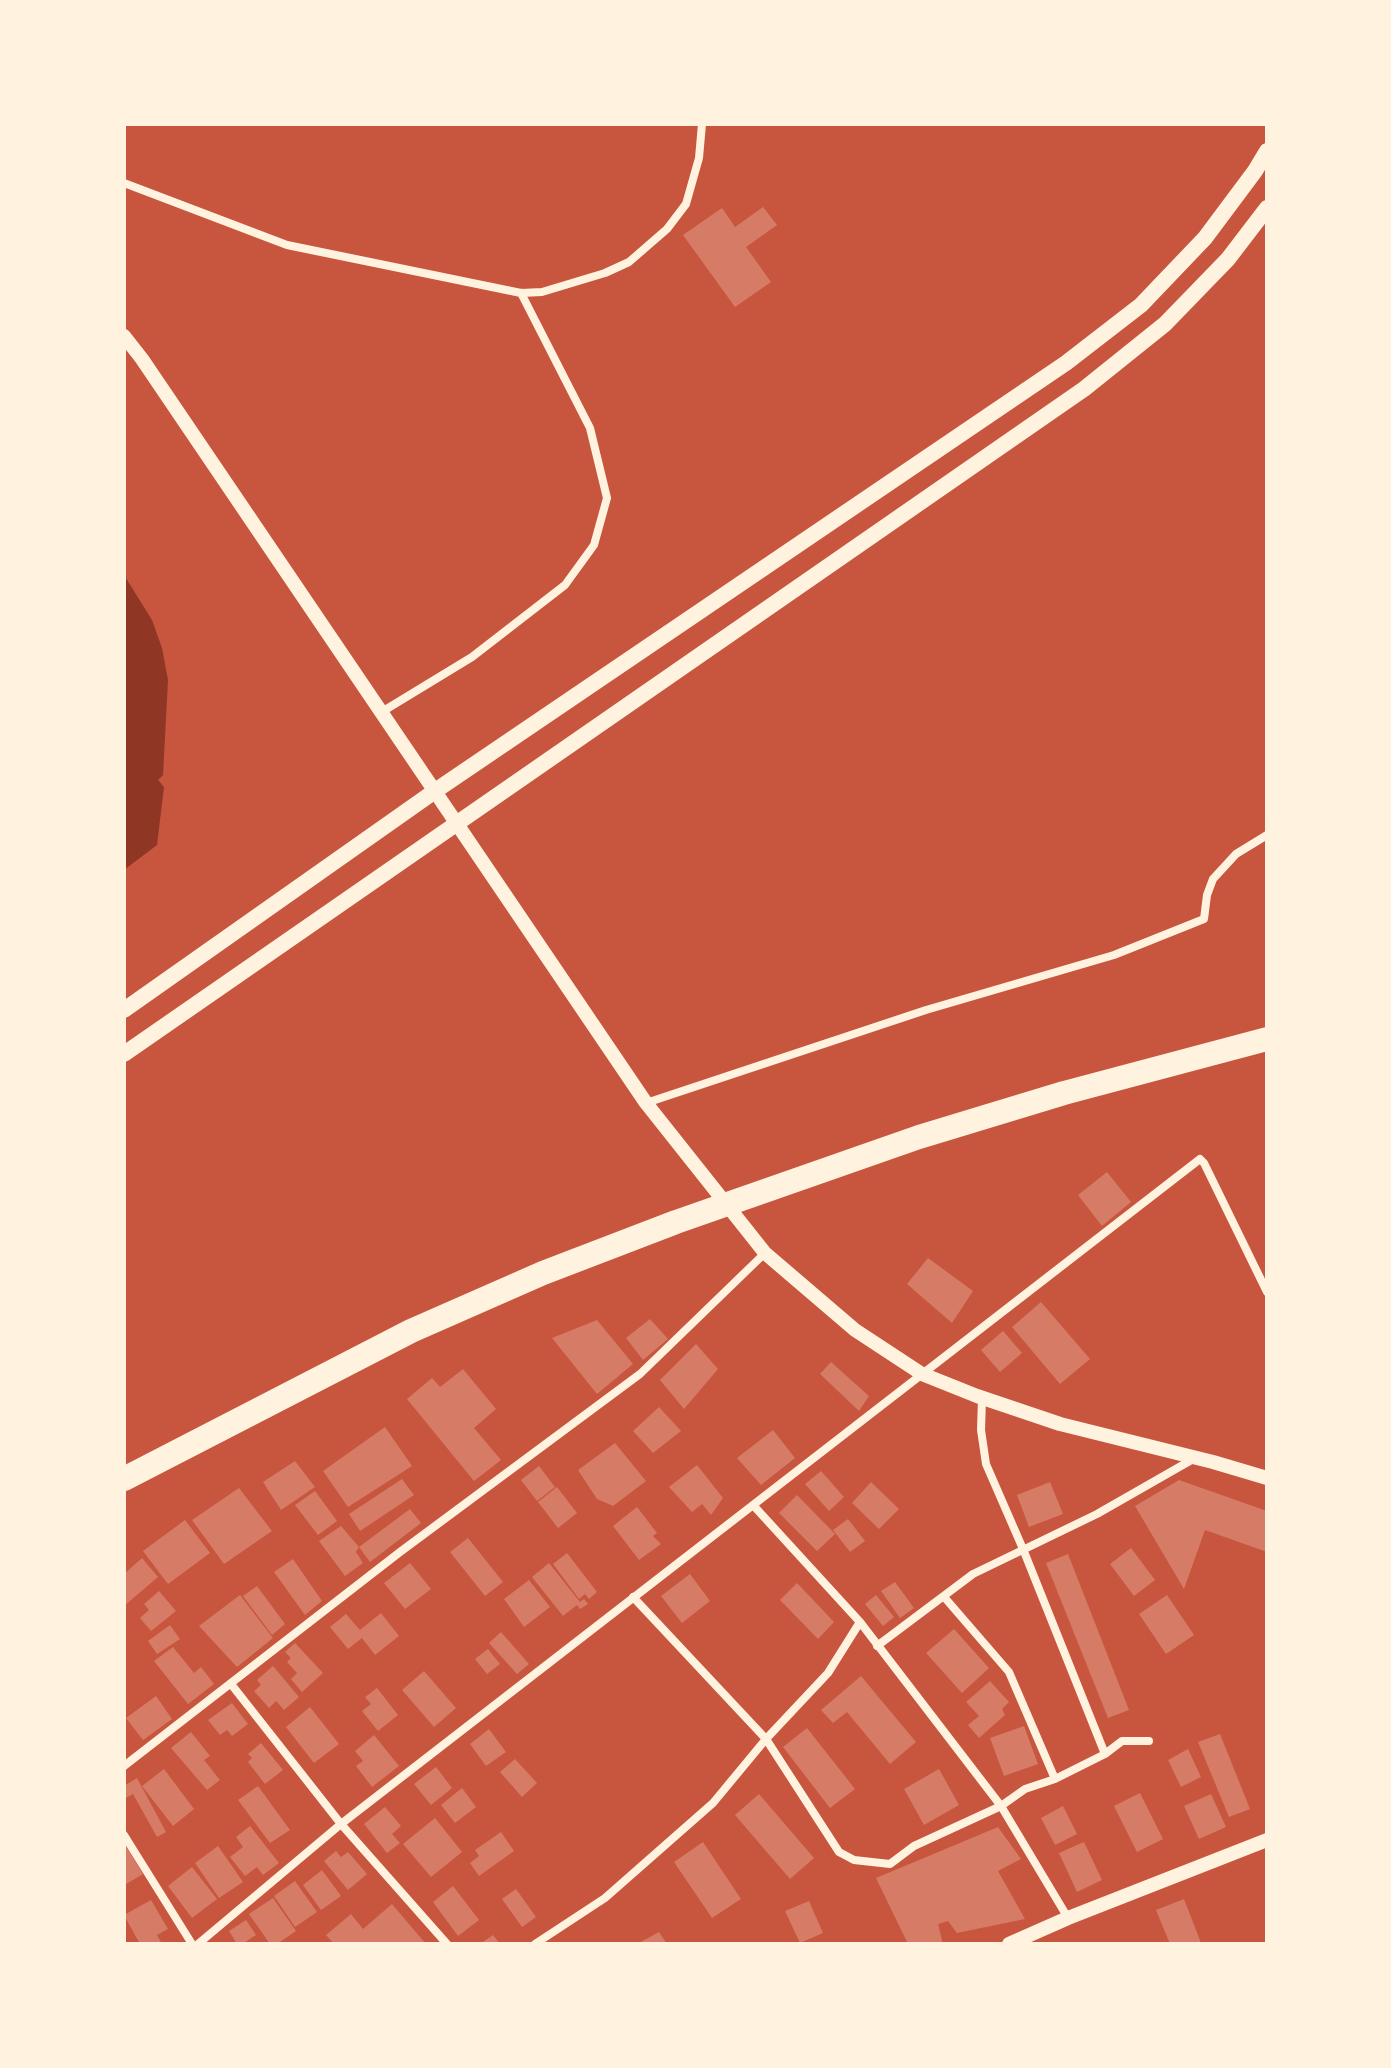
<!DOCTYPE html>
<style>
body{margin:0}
#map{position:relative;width:1391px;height:2068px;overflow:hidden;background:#c8553d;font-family:"Asap Condensed",sans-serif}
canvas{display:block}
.frame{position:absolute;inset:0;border:126px solid #fff3e0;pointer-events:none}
</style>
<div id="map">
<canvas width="1391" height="2068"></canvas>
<div class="frame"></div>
</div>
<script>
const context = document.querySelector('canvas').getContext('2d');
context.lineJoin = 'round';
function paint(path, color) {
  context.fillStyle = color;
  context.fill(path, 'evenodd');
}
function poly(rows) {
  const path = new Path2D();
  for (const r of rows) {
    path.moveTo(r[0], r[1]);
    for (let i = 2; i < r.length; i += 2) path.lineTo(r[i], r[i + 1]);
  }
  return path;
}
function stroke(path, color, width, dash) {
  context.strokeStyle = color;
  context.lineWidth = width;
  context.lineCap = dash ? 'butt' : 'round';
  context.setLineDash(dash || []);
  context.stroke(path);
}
const water = poly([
 [124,575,152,620,162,648,168,680,163,775,158,780,164,787,157,845,124,870]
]);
const building = poly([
 [763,207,777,225,746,247,771,282,735,307,683,235,722,208,735,227],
 [1107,1172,1131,1202,1102,1226,1078,1195],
 [928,1258,973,1291,952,1323,907,1284],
 [1041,1302,1090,1359,1060,1384,1012,1327],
 [650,1319,668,1339,643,1360,626,1338],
 [597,1320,633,1364,597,1394,552,1338],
 [1003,1331,1022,1353,1000,1372,981,1350],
 [696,1344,718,1369,684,1409,660,1380],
 [831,1362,869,1396,859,1411,820,1374],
 [463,1369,496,1409,474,1428,501,1460,474,1481,407,1399,432,1378,440,1387],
 [659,1407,681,1431,653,1453,633,1431],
 [385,1427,412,1466,348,1507,323,1471],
 [773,1430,795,1458,761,1485,737,1458],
 [615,1443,646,1481,613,1506,597,1499,578,1470],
 [295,1461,315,1487,281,1510,263,1482],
 [697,1465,723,1498,711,1515,702,1504,692,1512,669,1487],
 [539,1466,555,1487,537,1501,521,1480],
 [821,1471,844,1497,829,1511,805,1484],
 [402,1479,414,1495,360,1531,349,1514],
 [1179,1480,1267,1511,1267,1552,1205,1530,1184,1589,1135,1506],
 [871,1482,899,1509,879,1529,852,1503],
 [1050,1482,1063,1514,1029,1527,1017,1495],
 [557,1487,577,1513,558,1528,538,1502],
 [239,1488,272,1531,224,1564,192,1520],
 [315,1491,337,1521,318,1535,295,1505],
 [797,1495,835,1534,817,1551,779,1513],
 [637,1507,657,1533,653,1536,661,1544,639,1560,613,1526],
 [410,1509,421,1523,370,1562,359,1547],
 [848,1519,865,1541,850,1552,833,1530],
 [185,1520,210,1553,168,1584,143,1551],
 [341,1526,359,1547,356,1552,363,1563,345,1576,319,1541],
 [468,1538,503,1582,485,1596,450,1552],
 [1131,1548,1155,1580,1134,1596,1110,1564],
 [567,1553,597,1592,589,1599,585,1594,579,1599,553,1564],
 [1068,1554,1129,1710,1108,1718,1046,1563],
 [142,1558,158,1577,124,1606,124,1574],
 [293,1559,322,1601,305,1615,274,1572],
 [410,1563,431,1589,405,1609,384,1583],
 [549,1563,580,1602,584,1599,588,1604,580,1609,577,1605,563,1616,532,1577],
 [690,1574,710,1601,682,1623,661,1596],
 [529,1580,550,1607,524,1627,504,1599],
 [895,1582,914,1608,900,1618,881,1591],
 [797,1583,834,1622,818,1639,780,1600],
 [257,1586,285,1624,272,1635,243,1596],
 [159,1591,176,1611,151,1631,140,1618,149,1610,144,1604],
 [240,1595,273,1638,237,1667,199,1626],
 [876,1595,894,1617,883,1626,865,1604],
 [1167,1595,1194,1635,1166,1654,1139,1614],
 [381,1613,399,1636,375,1655,362,1638,348,1649,330,1627,346,1614,360,1630],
 [170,1625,180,1639,157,1654,148,1641],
 [954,1629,989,1668,962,1693,926,1653],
 [501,1632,529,1664,517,1674,489,1643],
 [295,1643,323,1673,302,1692,291,1679,297,1673,287,1662,291,1658,285,1652],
 [173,1647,194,1673,201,1667,214,1684,188,1704,154,1661],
 [488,1649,500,1664,487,1674,475,1659],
 [273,1666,299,1697,284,1710,276,1701,269,1708,254,1691,261,1685,257,1680],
 [424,1671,456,1708,434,1727,402,1690],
 [861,1676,916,1742,890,1764,847,1712,833,1723,821,1710],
 [990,1681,1009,1702,1002,1709,1005,1715,979,1738,968,1725,979,1716,966,1702],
 [377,1688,398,1715,378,1731,362,1711,371,1704,365,1697],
 [156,1696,172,1719,143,1740,126,1718],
 [232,1703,248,1724,232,1736,227,1730,220,1735,208,1720],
 [310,1707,339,1744,314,1763,286,1727],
 [1024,1726,1038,1764,1004,1776,990,1738],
 [807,1728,855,1789,830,1808,783,1747],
 [489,1729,506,1752,486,1766,470,1744],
 [191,1732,210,1756,204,1760,220,1780,207,1790,171,1748],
 [1220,1734,1250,1809,1229,1817,1198,1742],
 [374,1735,399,1766,372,1787,356,1766,363,1761,355,1751],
 [261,1743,283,1770,265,1784,248,1762,252,1758,248,1754],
 [1188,1749,1201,1777,1181,1787,1168,1760],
 [515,1759,537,1783,522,1797,500,1772],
 [436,1767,452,1788,431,1805,414,1784],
 [164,1769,194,1809,173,1826,142,1786],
 [939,1769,959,1805,924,1825,904,1789],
 [137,1778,166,1832,157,1837,133,1794,124,1799,124,1786],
 [258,1786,290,1830,270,1843,238,1800],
 [462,1788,476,1807,455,1823,441,1805],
 [1140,1793,1163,1839,1137,1852,1114,1806],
 [759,1794,814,1858,790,1879,735,1815],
 [1211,1794,1226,1827,1199,1839,1184,1806],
 [1063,1806,1077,1834,1055,1845,1041,1818],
 [385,1807,401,1826,392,1834,400,1843,387,1853,364,1824],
 [435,1818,462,1852,431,1877,403,1844],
 [250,1826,279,1863,263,1875,257,1867,245,1876,230,1857,243,1847,236,1837],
 [998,1827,1021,1859,998,1871,1025,1919,957,1933,948,1921,938,1924,943,1944,908,1944,876,1878],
 [501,1832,514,1851,479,1876,470,1863,479,1856,475,1850],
 [703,1842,741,1899,712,1918,674,1862],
 [1084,1842,1102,1880,1077,1892,1059,1853],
 [126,1846,143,1874,126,1884,124,1881],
 [218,1846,243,1882,219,1898,195,1863],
 [336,1851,341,1857,348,1852,367,1874,348,1890,324,1861],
 [192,1867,217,1899,192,1918,168,1886],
 [322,1870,341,1896,321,1910,303,1885],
 [295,1881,317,1912,295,1927,274,1896],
 [453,1886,479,1920,458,1936,433,1902],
 [516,1889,536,1917,522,1927,502,1899],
 [273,1898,296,1931,277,1944,270,1944,249,1914],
 [1184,1899,1201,1943,1170,1944,1156,1910],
 [151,1900,168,1929,157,1935,162,1944,140,1944,124,1915],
 [809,1901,823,1933,800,1943,785,1911],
 [392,1904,426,1944,334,1944,326,1935,351,1914,363,1929],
 [246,1920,256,1935,242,1944,237,1944,229,1931],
 [659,1932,667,1944,637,1944],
 [493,1935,500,1944,480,1944]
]);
const minor = poly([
 [124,183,287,245,521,293,542,292,605,273,629,262,667,229,686,204,699,158,702,124],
 [380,713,472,657,565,585,594,545,607,498,590,428,521,293],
 [646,1103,926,1010,1114,955,1204,919,1207,895,1213,879,1236,854,1267,835],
 [982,1398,981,1430,986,1464,1023,1549,1105,1754],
 [753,1505,860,1622,1001,1806,1068,1918],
 [633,1597,766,1739,839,1852,854,1860,890,1864,914,1846,1001,1806,1025,1789,1055,1779,1105,1754,1122,1741,1149,1741],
 [945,1598,1009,1672,1055,1779],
 [877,1646,973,1574,1097,1514,1195,1458],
 [231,1684,341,1824,447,1944],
 [124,1766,400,1552,640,1374,765,1253],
 [124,1835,192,1944],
 [198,1944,341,1824,1200,1159,1204,1163,1267,1292],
 [535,1944,605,1898,713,1803,766,1739,828,1673,860,1622]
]);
const tertiary = poly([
 [124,336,142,359,646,1103,765,1253,855,1330,922,1374,977,1396,1060,1424,1213,1462,1267,1478],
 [1009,1944,1068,1918,1267,1840]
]);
const secondary = poly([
 [124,1010,435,791,1066,363,1141,305,1205,238,1255,171,1267,151],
 [124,1054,1084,389,1165,324,1228,259,1267,208]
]);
const motorway = poly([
 [124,1479,411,1331,543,1273,676,1222,919,1137,1064,1093,1267,1039]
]);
paint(water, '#8f3625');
paint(building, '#d67c66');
stroke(minor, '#fff3e0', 8);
stroke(tertiary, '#fff3e0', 14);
stroke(secondary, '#fff3e0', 16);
stroke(motorway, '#fff3e0', 24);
</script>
